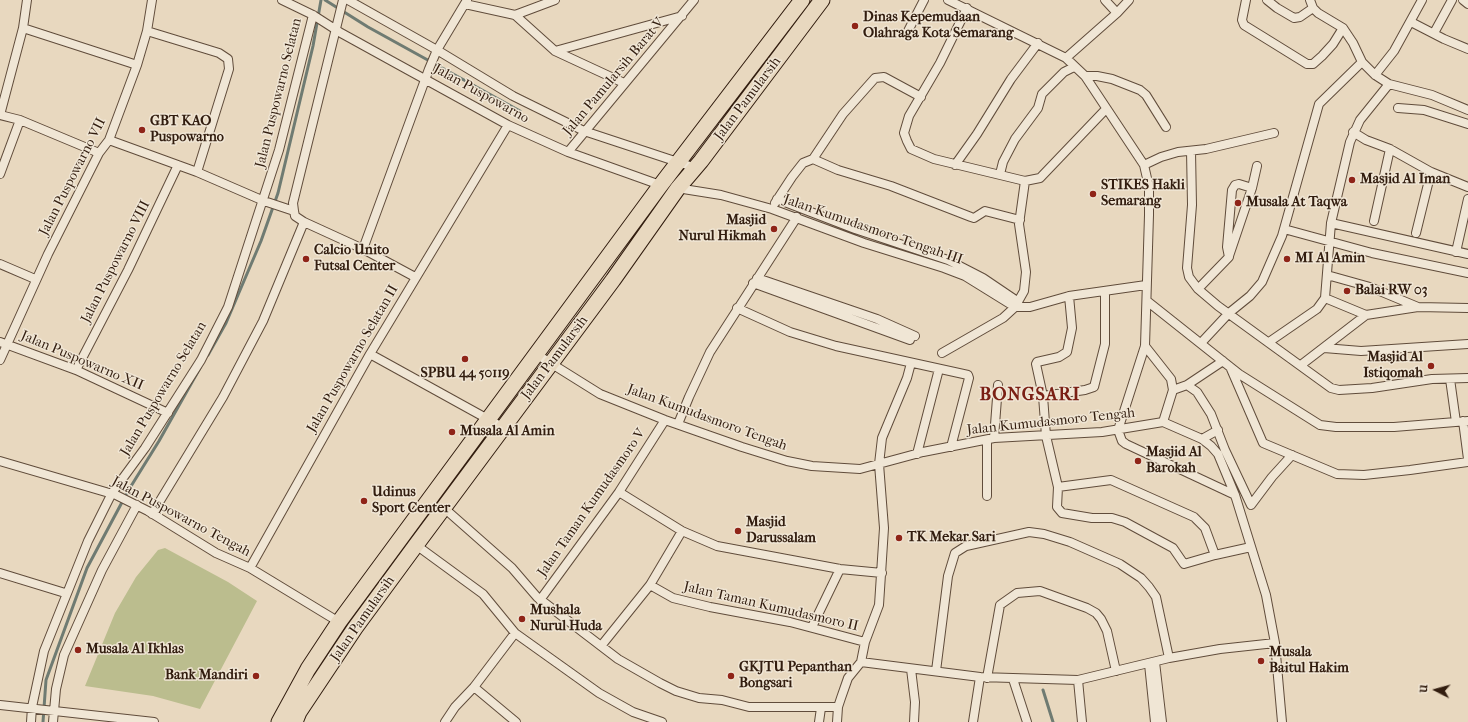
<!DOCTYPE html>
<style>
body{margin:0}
#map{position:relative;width:1468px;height:722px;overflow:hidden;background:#e8d8bf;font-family:"IM FELL French Canon",serif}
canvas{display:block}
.north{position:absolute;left:1416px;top:670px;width:40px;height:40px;-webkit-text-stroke:3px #f0e6d5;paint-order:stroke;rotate:276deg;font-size:11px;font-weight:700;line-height:16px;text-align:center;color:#321d0f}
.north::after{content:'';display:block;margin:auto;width:14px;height:18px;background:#321d0f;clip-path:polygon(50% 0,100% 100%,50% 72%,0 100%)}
</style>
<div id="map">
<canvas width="1468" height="722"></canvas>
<div class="north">U</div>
</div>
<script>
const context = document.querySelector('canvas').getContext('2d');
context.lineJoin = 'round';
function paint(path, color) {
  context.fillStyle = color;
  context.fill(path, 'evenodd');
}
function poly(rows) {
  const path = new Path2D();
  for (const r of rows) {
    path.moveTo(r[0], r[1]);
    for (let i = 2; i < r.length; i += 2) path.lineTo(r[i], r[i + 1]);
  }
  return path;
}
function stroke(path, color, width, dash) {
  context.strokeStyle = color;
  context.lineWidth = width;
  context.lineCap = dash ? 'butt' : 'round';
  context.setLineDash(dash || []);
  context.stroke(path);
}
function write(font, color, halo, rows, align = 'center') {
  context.font = font + ' "IM FELL French Canon",serif';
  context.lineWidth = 3;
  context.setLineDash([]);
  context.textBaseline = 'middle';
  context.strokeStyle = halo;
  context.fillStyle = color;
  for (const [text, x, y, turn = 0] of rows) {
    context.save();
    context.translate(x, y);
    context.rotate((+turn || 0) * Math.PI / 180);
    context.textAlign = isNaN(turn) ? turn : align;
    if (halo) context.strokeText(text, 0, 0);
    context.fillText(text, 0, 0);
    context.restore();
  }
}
const green = poly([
 [165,548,228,582,257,601,200,709,153,696,85,686,115,613,136,577,158,550]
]);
const stream = poly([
 [325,0,368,27,520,111],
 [208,355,226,323,261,241,278,193,313,46,321,0],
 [1043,690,1053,722],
 [43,722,46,680,87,568,128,491,159,441,200,368]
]);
const street = poly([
 [282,0,313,15,341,33,508,125,568,152,663,186],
 [343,0,293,203,294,211,295,216,304,222,363,249,415,277],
 [348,0,437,50,513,96,584,131,696,168],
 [948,0,1066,58,1085,76,1144,165,1149,187,1149,215,1145,346,1118,430,1122,441,1126,444,1235,495],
 [1105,0,1117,13],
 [1246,0,1242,20,1244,25,1307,64,1313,64,1322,56,1333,44,1343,28],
 [1267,0,1277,8,1294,18,1300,17,1313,8],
 [1310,0,1313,8,1318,13,1343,28,1353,43,1362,62,1375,75,1389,84,1432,95,1468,110],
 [1463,0,1468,4],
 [465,4,515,15,555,51,624,83],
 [967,8,940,63,909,116,904,133,907,141,911,149,934,159,1025,181],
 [515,15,555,0],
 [1411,22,1444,39,1468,49],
 [23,28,137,65],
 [147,31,219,53,228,59,229,69,197,172],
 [908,31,924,0],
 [1434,33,1452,0],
 [555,51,682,16],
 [1066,58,1117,13,1129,0],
 [1375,75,1394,51,1422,0],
 [1085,76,1097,76,1112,79,1140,90,1146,95,1166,127],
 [1398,108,1424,110,1468,124],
 [0,115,23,28,27,0],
 [0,115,20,120,99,153],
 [1353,132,1366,140,1390,149,1431,172,1468,187],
 [109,140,197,172,264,201,294,211],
 [1191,151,1192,205,1187,268,1189,277,1198,289,1218,306,1331,388,1339,390,1372,388,1432,379,1468,378],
 [568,152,694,0],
 [813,159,838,170,891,186,971,217,974,218,985,211,1020,220],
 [955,165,977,134,1011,79,1038,43],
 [1144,165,1161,157,1178,152,1206,149,1274,133],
 [0,174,20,120],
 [1000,174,1003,162,1015,139,1038,108,1042,94,1064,72,1074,67],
 [677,188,721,195,772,209,864,243,944,268,965,276,1015,307,1030,307,1069,296,1146,285],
 [777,199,855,229,948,260,983,278,1017,301],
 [775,203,792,177,803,163,813,159,843,114,875,78,884,77,921,97],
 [1374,221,1390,149],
 [1331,223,1468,254],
 [1284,229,1372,253,1468,273],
 [1416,233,1431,172],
 [363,249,429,69,437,50,467,0],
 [1456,252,1468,199],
 [1229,256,1252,188,1257,166],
 [0,264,35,279],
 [1327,275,1370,287,1418,307],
 [757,278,877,319,915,336],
 [753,283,910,340],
 [1198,289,1229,257,1227,247,1232,190,1235,185,1239,184,1252,188],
 [1069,296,1072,328,1067,352,1059,357,1037,362,1036,364,1043,396,1046,436,1058,487,1111,480,1194,517,1205,528,1215,555,1251,547],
 [1325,298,1366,315],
 [1147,301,1239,374,1320,425,1336,427,1394,427,1468,421],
 [737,308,790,332,836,346,968,375,969,378,951,447],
 [1366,315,1418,307,1468,308],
 [0,342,76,370,168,413],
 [1269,342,1317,309,1325,298,1331,223,1350,142,1360,120,1389,84],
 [1201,343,1229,313,1250,296,1262,282,1282,236,1319,104,1362,62],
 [1145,346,1171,379,1173,390,1163,422],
 [1324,348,1361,351,1468,344],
 [942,353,1003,318,1015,307,1024,291,1026,272,1019,224,1025,181,1040,178,1106,109],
 [370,354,504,428],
 [536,354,600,394,665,420,742,447,787,461,812,466,860,469,923,452,994,438,1102,432,1163,422],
 [0,360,48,254,99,153,109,140,137,65,147,31,152,0],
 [1301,365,1366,315],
 [1231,369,1263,443,1337,474,1364,475,1410,470,1468,462],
 [76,370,128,270,178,165],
 [1450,379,1456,422],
 [1187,385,1197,392,1211,414,1225,450,1251,505,1272,477,1292,455],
 [1173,390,1187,385,1223,361],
 [1043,396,1085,390,1094,387,1105,344,1105,291],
 [1463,421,1468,459],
 [1163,422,1202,439,1211,446,1218,454,1235,495,1266,595,1275,643,1282,722],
 [678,424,689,397,710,352,797,217],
 [994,438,998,385],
 [1202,439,1218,430],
 [987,440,987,496],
 [917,454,939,369],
 [0,461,116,495,148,511,216,553,250,568,339,622],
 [1058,487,1057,507,1062,513,1092,518,1112,518,1125,522,1173,548,1184,564,1215,555],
 [619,492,682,531,717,546,840,569,882,573],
 [444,508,512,568,537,597,618,659,660,683,676,691,699,698,722,700,749,707,838,707],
 [152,514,223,397,263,321,304,222],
 [416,545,483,594,515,633,599,693,633,712,662,722],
 [250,568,370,354,508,125],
 [0,573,65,593],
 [650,585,673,598,710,607,790,622,865,642],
 [540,600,619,492,665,420],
 [812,627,840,569],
 [601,646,650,585,682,531],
 [861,662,980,677,1078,680,1169,658,1220,649,1275,643],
 [1155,662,1162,722],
 [1149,664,1155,722],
 [911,669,915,702,914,722],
 [936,671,948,576,955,553,966,546,1029,532,1044,534,1070,542,1120,564,1141,578,1149,587,1156,597,1169,658],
 [987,678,1000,605,1017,593,1040,591,1087,608,1096,613,1101,619,1107,631,1116,671],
 [1013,679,1027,722],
 [1078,680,1082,722],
 [474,687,516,722],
 [0,705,154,722],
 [31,722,32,707,44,651,88,541,112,493,145,448,201,360,228,307,279,150,313,15],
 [53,722,56,689,64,655,102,570,137,505],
 [445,722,455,707,474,687,515,633],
 [819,722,821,708],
 [837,722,838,707,841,698,848,678,861,662,865,642,879,605,884,528,879,464,882,438,907,378,911,363],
 [973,722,980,677]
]);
const highway = poly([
 [279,722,308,669,339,622,660,186,802,0],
 [295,722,299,712,355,628,416,545,613,280,678,188,701,161,822,0]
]);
const markers = [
 [855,26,4,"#8f2418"],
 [142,130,4,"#8f2418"],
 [1352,180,4,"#8f2418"],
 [1093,194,4,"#8f2418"],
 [1238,203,4,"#8f2418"],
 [774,229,4,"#8f2418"],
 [306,259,4,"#8f2418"],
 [1287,259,4,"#8f2418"],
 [1347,291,4,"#8f2418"],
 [465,359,4,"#8f2418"],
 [1431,366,4,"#8f2418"],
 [452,432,4,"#8f2418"],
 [1138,461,4,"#8f2418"],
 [364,501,4,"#8f2418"],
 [738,531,4,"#8f2418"],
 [899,538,4,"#8f2418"],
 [522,619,4,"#8f2418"],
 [78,650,4,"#8f2418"],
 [1261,661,4,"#8f2418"],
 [256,676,4,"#8f2418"],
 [731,676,4,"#8f2418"]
];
const poiNames = [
 ["Dinas Kepemudaan",863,18],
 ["Olahraga Kota Semarang",863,34],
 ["GBT KAO",150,122],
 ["Puspowarno",150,138],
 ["Masjid Al Iman",1360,180],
 ["STIKES Hakli",1101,186],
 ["Semarang",1101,202],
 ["Musala At Taqwa",1246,203],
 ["Masjid",766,221,"right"],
 ["Nurul Hikmah",766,237,"right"],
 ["Calcio Unito",314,251],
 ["Futsal Center",314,267],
 ["MI Al Amin",1295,259],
 ["Balai RW 03",1355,291],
 ["Masjid Al",1423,358,"right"],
 ["Istiqomah",1423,374,"right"],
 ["SPBU 44 50119",465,374,"center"],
 ["Musala Al Amin",460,432],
 ["Masjid Al",1146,453],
 ["Barokah",1146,469],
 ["Udinus",372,493],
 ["Sport Center",372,509],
 ["Masjid",746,523],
 ["Darussalam",746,539],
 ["TK Mekar Sari",907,538],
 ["Mushala",530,611],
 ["Nurul Huda",530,627],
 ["Musala Al Ikhlas",86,650],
 ["Musala",1269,653],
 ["Baitul Hakim",1269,669],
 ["GKJTU Pepanthan",739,668],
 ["Bongsari",739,684],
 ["Bank Mandiri",248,676,"right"]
];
const streetNames = [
 ["Jalan Pamularsih Barat V",614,77,-50],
 ["Jalan Puspowarno Selatan",279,93,-76],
 ["Jalan Puspowarno",481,94,29],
 ["Jalan Pamularsih",748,99,-53],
 ["Jalan Puspowarno VII",73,177,-63],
 ["Jalan Kumudasmoro Tengah III",873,230,19],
 ["Jalan Puspowarno VIII",116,262,-63],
 ["Jalan Pamularsih",555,358,-53],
 ["Jalan Puspowarno Selatan II",353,359,-60],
 ["Jalan Puspowarno XII",82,361,23],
 ["Jalan Puspowarno Selatan",164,389,-59],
 ["Jalan Kumudasmoro Tengah",707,418,20],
 ["Jalan Kumudasmoro Tengah",1051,422,-6],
 ["Jalan Taman Kumudasmoro V",592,503,-55],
 ["Jalan Puspowarno Tengah",181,517,28],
 ["Jalan Taman Kumudasmoro II",771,607,13],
 ["Jalan Pamularsih",363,619,-55]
];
const districtNames = [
 ["BONGSARI",1030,396]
];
paint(green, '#bbbd8e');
stroke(stream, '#6f7b72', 3);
stroke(street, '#604c3b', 10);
stroke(highway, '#321d0f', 17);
stroke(street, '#f0e6d5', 8);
stroke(highway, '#e8d8bf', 15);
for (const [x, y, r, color] of markers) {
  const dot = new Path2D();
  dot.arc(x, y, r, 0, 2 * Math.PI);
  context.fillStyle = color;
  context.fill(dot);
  stroke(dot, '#f0e6d5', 1.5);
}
write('bold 14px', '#321d0f', '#f0e6d5', poiNames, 'left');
write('14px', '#321d0f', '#f0e6d5', streetNames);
context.letterSpacing = '1px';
write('bold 18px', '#7a1f14', '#f0e6d5', districtNames);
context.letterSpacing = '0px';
</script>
